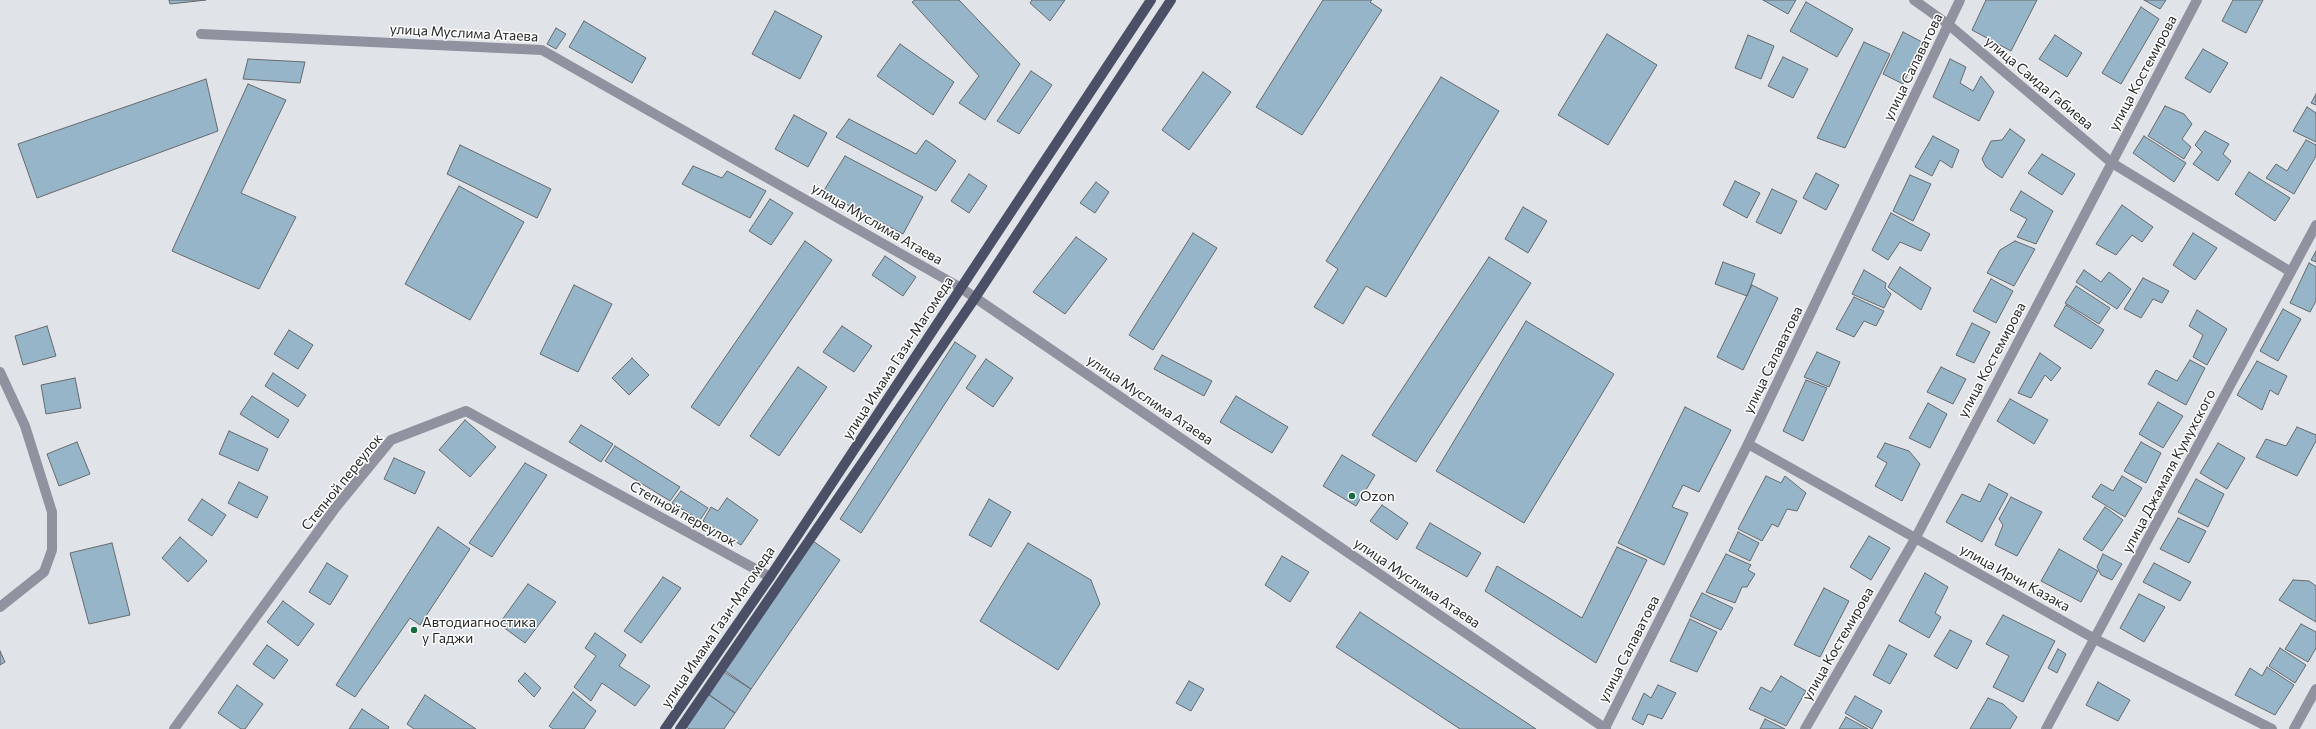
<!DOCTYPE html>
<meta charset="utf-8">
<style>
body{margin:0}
canvas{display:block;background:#e0e3e7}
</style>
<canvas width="2316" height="729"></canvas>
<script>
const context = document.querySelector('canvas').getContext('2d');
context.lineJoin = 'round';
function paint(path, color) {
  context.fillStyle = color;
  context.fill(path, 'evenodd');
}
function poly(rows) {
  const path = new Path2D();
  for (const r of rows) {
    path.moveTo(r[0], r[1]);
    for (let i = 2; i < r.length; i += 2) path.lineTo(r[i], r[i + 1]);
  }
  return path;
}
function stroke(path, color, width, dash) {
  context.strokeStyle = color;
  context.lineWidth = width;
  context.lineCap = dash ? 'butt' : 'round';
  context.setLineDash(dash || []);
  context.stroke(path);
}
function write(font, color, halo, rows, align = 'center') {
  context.font = font + ' Commissioner,sans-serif';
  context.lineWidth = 3;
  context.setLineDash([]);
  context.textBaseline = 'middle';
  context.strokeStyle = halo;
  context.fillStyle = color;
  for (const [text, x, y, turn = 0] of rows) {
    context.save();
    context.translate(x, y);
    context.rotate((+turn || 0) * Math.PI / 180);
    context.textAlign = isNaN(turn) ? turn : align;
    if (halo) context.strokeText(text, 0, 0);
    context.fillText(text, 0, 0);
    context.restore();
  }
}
const building = poly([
 [169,0,206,0,170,4,169,0],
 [915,0,959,0,1020,64,985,120,959,103,979,76,912,2,915,0],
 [1032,0,1065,0,1050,21,1030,3,1032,0],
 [1323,0,1372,0,1370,2,1382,10,1302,135,1256,107,1323,0],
 [1763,0,1796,0,1788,14,1763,0],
 [1986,0,2037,0,2011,51,1972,30,1986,0],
 [2144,0,2166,0,2160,9,2144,0],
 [2233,0,2263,0,2246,33,2222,21,2233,0],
 [1806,2,1853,29,1837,57,1790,31,1806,2],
 [2141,7,2159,19,2121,84,2102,73,2141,7],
 [775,11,822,36,800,79,752,54,775,11],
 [584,21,646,58,632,83,569,47,584,21],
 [556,28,566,34,556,49,547,44,556,28],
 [1903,32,1922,42,1903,84,1883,74,1903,32],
 [1607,34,1657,65,1608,145,1558,115,1607,34],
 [1748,35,1774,46,1761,79,1735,68,1748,35],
 [2055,35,2082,53,2067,77,2039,59,2055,35],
 [1864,42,1890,54,1845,148,1817,138,1864,42],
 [900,44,954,82,933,115,877,76,900,44],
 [2203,49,2228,63,2210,93,2185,78,2203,49],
 [1783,57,1808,69,1793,98,1768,86,1783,57],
 [248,59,305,62,300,83,243,79,248,59],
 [1950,59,1966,67,1960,83,1973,91,1981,76,1994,92,1979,121,1933,97,1950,59],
 [1031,71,1052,85,1019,134,997,121,1031,71],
 [1203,72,1231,92,1189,150,1162,130,1203,72],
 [1441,77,1499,111,1386,297,1366,286,1343,324,1314,307,1338,269,1326,261,1441,77],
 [206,79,218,131,37,198,18,144,206,79],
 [248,84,286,100,241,193,296,217,259,289,172,251,248,84],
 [2316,94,2316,105,2311,103,2316,94],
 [2165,106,2184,114,2192,124,2182,139,2191,147,2184,159,2148,136,2165,106],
 [2307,107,2316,113,2316,142,2293,131,2307,107],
 [794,115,827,133,808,167,775,149,794,115],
 [849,119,916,154,926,140,956,161,936,191,836,137,849,119],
 [2010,129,2025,140,2002,178,1986,167,1982,159,1991,141,2002,140,2010,129],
 [2205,131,2229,144,2223,154,2231,161,2218,181,2193,164,2202,152,2195,145,2205,131],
 [1933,136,1959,150,1952,168,1940,160,1932,176,1915,167,1933,136],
 [2144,136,2186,163,2174,182,2133,153,2144,136],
 [2306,140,2316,145,2316,156,2294,194,2266,178,2276,164,2287,171,2306,140],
 [460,145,551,189,537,218,447,174,460,145],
 [2042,154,2075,174,2062,195,2028,173,2042,154],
 [845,156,923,197,903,234,823,192,845,156],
 [693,166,722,178,727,171,766,191,750,218,682,184,693,166],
 [2249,172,2290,198,2275,221,2235,194,2249,172],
 [1816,173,1839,185,1826,210,1803,198,1816,173],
 [969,174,987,186,969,213,951,201,969,174],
 [1910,175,1931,184,1913,221,1893,211,1910,175],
 [1735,181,1760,193,1747,218,1723,205,1735,181],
 [1096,182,1109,192,1095,213,1080,203,1096,182],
 [459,186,524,222,470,320,405,284,459,186],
 [1772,189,1797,201,1781,234,1756,222,1772,189],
 [2021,191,2053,211,2036,244,2017,237,2027,219,2010,210,2021,191],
 [770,199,793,213,771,245,749,231,770,199],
 [2122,205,2153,227,2142,242,2132,235,2116,255,2096,244,2122,205],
 [1523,207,1547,221,1528,253,1505,239,1523,207],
 [1891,213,1930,234,1921,251,1900,242,1888,260,1872,250,1891,213],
 [1193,233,1217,248,1153,350,1129,335,1193,233],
 [2193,233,2217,248,2195,280,2173,265,2193,233],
 [1076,237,1107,259,1065,314,1033,292,1076,237],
 [805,241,832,260,719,426,691,407,805,241],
 [2015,241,2035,249,2014,286,1987,273,2000,250,2015,241],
 [2316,251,2316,262,2311,260,2316,251],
 [885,256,916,277,903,296,872,275,885,256],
 [1489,257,1531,283,1416,462,1372,435,1489,257],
 [1723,262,1755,274,1747,296,1715,284,1723,262],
 [2309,263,2316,267,2316,301,2310,312,2290,303,2309,263],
 [1900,267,1931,288,1921,310,1888,287,1900,267],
 [1864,270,1886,283,1885,288,1891,294,1884,308,1852,294,1864,270],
 [2084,270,2101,282,2109,272,2131,289,2117,309,2076,282,2084,270],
 [2143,278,2169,291,2162,303,2153,299,2141,318,2124,309,2143,278],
 [1991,279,2013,291,1996,323,1973,311,1991,279],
 [574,285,612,304,578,372,540,354,574,285],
 [1752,285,1778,298,1743,370,1717,357,1752,285],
 [2076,286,2110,308,2099,324,2065,303,2076,286],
 [1854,297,1884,311,1876,326,1864,321,1854,337,1836,329,1854,297],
 [2066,305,2104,330,2091,349,2054,326,2066,305],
 [2283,309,2301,319,2278,361,2260,351,2283,309],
 [2197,310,2227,329,2207,365,2193,357,2203,335,2189,326,2197,310],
 [1526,321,1614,374,1524,523,1436,471,1526,321],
 [1972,323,1990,332,1974,363,1956,355,1972,323],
 [47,326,56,356,23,365,15,336,47,326],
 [842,326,872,346,854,372,823,352,842,326],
 [289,330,313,345,298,369,274,354,289,330],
 [955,342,976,356,861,533,840,519,955,342],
 [1817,352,1840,362,1829,387,1804,377,1817,352],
 [2040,353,2061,368,2051,381,2045,375,2031,398,2018,393,2040,353],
 [1162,355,1212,381,1204,396,1154,369,1162,355],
 [632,358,649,375,629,395,612,378,632,358],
 [986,359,1013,378,993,407,966,388,986,359],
 [2190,360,2205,368,2186,405,2148,384,2156,370,2177,381,2190,360],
 [2257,361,2287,376,2278,395,2270,390,2262,410,2237,395,2257,361],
 [798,367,827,387,779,456,750,436,798,367],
 [1941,367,1966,379,1953,404,1927,392,1941,367],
 [273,373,306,395,298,407,265,386,273,373],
 [75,378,81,408,46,414,41,385,75,378],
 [1806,380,1827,388,1803,441,1783,431,1806,380],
 [252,396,289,420,278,438,240,414,252,396],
 [1236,396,1288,427,1272,453,1220,422,1236,396],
 [2010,399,2048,420,2034,444,1997,421,2010,399],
 [2158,402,2183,416,2163,448,2139,434,2158,402],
 [1928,403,1947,414,1930,448,1909,438,1928,403],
 [1685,407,1731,430,1699,492,1683,485,1672,507,1688,513,1664,565,1618,543,1685,407],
 [465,420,496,447,470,477,439,450,465,420],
 [581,425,613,444,601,462,569,442,581,425],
 [2297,427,2316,435,2316,441,2297,476,2256,457,2266,439,2286,446,2297,427],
 [229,431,268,449,258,471,219,454,229,431],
 [77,442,90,474,59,486,47,454,77,442],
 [2141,442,2161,453,2146,483,2124,471,2141,442],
 [1885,443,1909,451,1920,464,1902,501,1875,486,1887,463,1877,457,1885,443],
 [2218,443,2245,458,2227,489,2200,473,2218,443],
 [615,446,680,487,670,501,605,461,615,446],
 [1342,455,1375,475,1356,506,1323,486,1342,455],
 [394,458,425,472,415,494,384,479,394,458],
 [525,463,547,475,492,557,469,543,525,463],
 [1766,476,1781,483,1785,476,1806,493,1797,511,1787,509,1778,527,1772,524,1762,541,1738,529,1766,476],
 [2122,476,2142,488,2125,517,2092,497,2101,484,2113,491,2122,476],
 [2196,479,2224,494,2208,527,2178,512,2196,479],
 [239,482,268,497,257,518,228,503,239,482],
 [1989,484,2008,494,1982,542,1946,522,1962,494,1980,502,1989,484],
 [681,491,708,508,700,520,672,503,681,491],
 [2011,497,2042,512,2017,556,1995,545,2003,525,1999,519,2011,497],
 [727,498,758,520,741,545,703,521,711,507,718,511,727,498],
 [202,499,226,515,212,536,188,520,202,499],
 [989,499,1011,512,991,547,969,535,989,499],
 [1382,505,1408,523,1397,540,1370,521,1382,505],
 [2105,507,2123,520,2102,551,2083,539,2105,507],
 [2178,518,2206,531,2189,563,2160,549,2178,518],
 [1430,523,1481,553,1467,577,1416,548,1430,523],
 [438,527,470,549,420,625,410,618,355,697,336,685,438,527],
 [1738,532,1759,543,1750,561,1729,551,1738,532],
 [1869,536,1890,548,1871,580,1850,567,1869,536],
 [180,537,207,561,188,582,162,558,180,537],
 [813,541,840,560,751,689,724,670,813,541],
 [112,543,130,615,89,624,70,553,112,543],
 [1028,543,1091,580,1100,604,1058,670,980,621,1028,543],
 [1617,547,1647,560,1596,663,1485,591,1497,566,1582,618,1617,547],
 [2059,549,2098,571,2081,602,2041,581,2059,549],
 [1726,554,1751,565,1748,570,1755,574,1747,587,1742,587,1735,603,1706,592,1726,554],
 [2103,554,2122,564,2112,580,2101,575,2097,567,2103,554],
 [1282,556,1309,572,1290,602,1265,585,1282,556],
 [327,563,348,576,330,605,309,592,327,563],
 [2154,563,2191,582,2180,601,2143,582,2154,563],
 [1925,573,1948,587,1935,613,1941,617,1929,638,1899,621,1925,573],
 [663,577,681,588,641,643,624,631,663,577],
 [2293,580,2309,581,2316,586,2316,622,2279,600,2293,580],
 [528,584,556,602,525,643,499,624,528,584],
 [1824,588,1849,601,1820,657,1794,645,1824,588],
 [1702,593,1733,608,1721,630,1690,616,1702,593],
 [2139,594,2165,607,2144,642,2120,628,2139,594],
 [283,601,314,624,298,646,267,622,283,601],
 [1360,612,1536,729,1460,729,1336,647,1360,612],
 [2003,615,2055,641,2023,702,1993,687,2009,656,1986,644,2003,615],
 [1690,619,1717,632,1697,672,1670,661,1690,619],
 [2301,624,2316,632,2316,648,2308,662,2285,649,2301,624],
 [1950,630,1972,641,1957,669,1934,656,1950,630],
 [595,633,626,655,619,666,650,686,635,706,602,683,591,701,574,687,596,656,585,648,595,633],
 [267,645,288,660,274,679,253,664,267,645],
 [1889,645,1907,654,1890,684,1873,675,1889,645],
 [2280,648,2306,665,2295,683,2269,666,2280,648],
 [2058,649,2066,654,2057,673,2048,668,2058,649],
 [0,651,5,662,0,665,0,651],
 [2267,667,2294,685,2275,715,2235,695,2250,668,2262,676,2267,667],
 [724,672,751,689,735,713,709,695,724,672],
 [525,673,541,688,534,697,518,681,525,673],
 [1781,676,1806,691,1786,726,1749,709,1761,687,1771,692,1781,676],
 [1189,681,1204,689,1191,711,1176,703,1189,681],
 [2098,682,2130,700,2118,721,2086,705,2098,682],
 [237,685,263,704,245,729,241,729,218,713,237,685],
 [1658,685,1676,693,1662,719,1648,714,1643,725,1632,719,1644,693,1651,698,1658,685],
 [573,692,596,711,584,729,553,729,549,726,573,692],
 [707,693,735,713,724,729,689,729,685,726,707,693],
 [425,695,476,729,414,729,407,724,425,695],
 [1855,696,1882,711,1872,729,1845,713,1855,696],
 [1988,698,2003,704,2017,717,2010,729,1970,729,1988,698],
 [362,709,389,727,388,729,349,729,362,709],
 [1846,717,1868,729,1839,729,1846,717],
 [1765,719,1785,729,1760,729,1765,719]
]);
const minor = poly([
 [1914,0,1949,25,2112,163,2291,272],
 [201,34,542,50,961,288,1606,729],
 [0,372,25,426,52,512,52,550,44,572,0,607],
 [1748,444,2095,639,2272,729],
 [1605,728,1748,444,1960,0],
 [174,729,336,507,391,440,466,411,770,577],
 [1805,729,1915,539,2197,0],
 [2046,729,2316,225],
 [2294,729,2316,689]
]);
const major = poly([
 [665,729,770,577,1151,0],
 [680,729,975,298,1171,0]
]);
const markers = [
 [1352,496,4,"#136d41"],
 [414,630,4,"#136d41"]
];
const streetNames = [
 ["улица Муслима Атаева",464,33,3],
 ["улица Салаватова",1913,67,-64],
 ["улица Костемирова",2143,73,-62],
 ["улица Саида Габиева",2039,83,40],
 ["улица Муслима Атаева",877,224,30],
 ["улица Имама Гази-Магомеда",898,358,-57],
 ["улица Салаватова",1773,360,-64],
 ["улица Костемирова",1992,360,-62],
 ["улица Муслима Атаева",1150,400,34],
 ["улица Джамаля Кумухского",2169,471,-62],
 ["Степной переулок",342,482,-51],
 ["Степной переулок",683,514,29],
 ["улица Ирчи Казака",2015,578,29],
 ["улица Муслима Атаева",1417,583,34],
 ["улица Имама Гази-Магомеда",718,627,-56],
 ["улица Костемирова",1838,644,-60],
 ["улица Салаватова",1629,649,-63]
];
const poiNames = [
 ["Ozon",1360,496],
 ["Автодиагностика",422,622],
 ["у Гаджи",422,638]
];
paint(building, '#97b5c8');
stroke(building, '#666a6c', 1);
stroke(minor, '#90929f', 10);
stroke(major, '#4c5066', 10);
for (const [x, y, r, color] of markers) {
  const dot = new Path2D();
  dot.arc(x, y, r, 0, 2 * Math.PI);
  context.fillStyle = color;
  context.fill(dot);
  stroke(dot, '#fff', 1.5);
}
write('14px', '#28292a', '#fff', streetNames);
write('14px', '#28292a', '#fff', poiNames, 'left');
</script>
